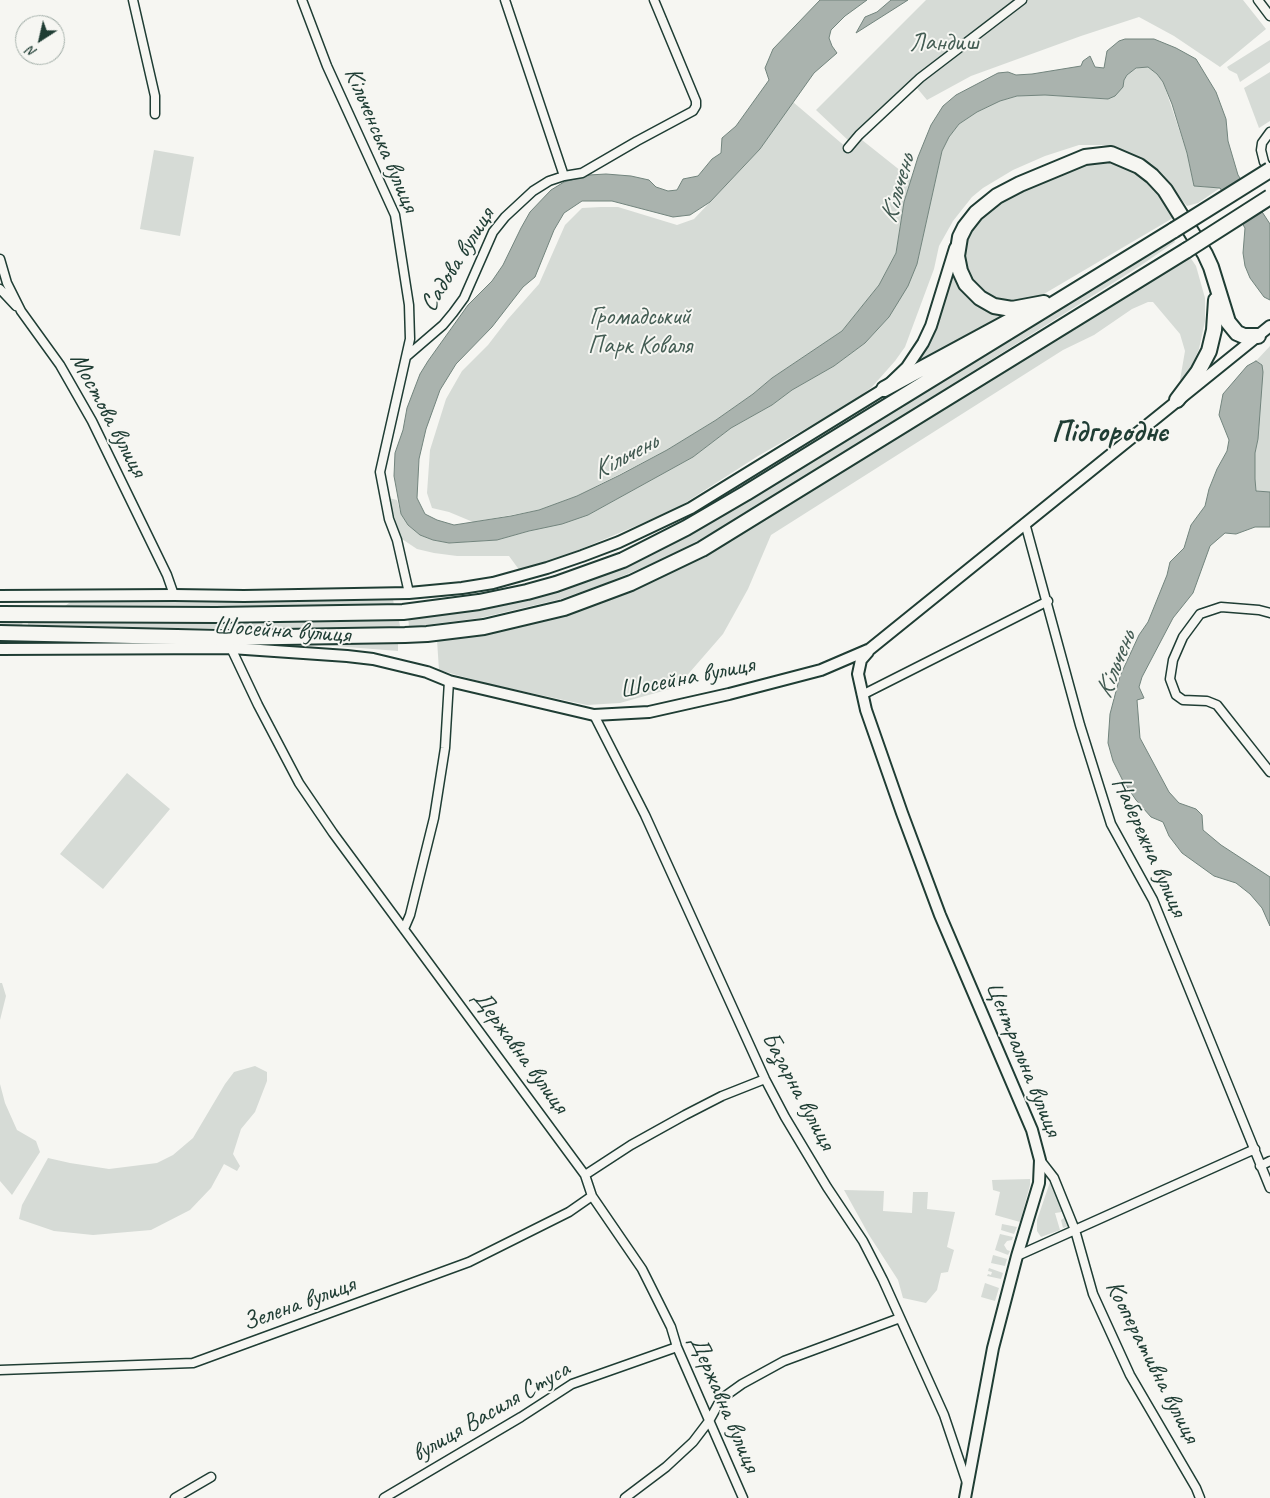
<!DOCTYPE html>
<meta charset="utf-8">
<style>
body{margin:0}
#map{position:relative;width:1270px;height:1498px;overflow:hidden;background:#f6f6f2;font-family:Caveat,sans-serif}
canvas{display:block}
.north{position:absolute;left:15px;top:15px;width:50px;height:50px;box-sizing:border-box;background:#f6f6f2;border:1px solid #a0aca6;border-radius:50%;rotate:215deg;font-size:14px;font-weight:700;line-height:20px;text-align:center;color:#1f3d34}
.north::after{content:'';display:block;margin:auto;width:18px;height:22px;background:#1f3d34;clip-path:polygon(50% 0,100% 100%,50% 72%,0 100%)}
</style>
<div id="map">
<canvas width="1270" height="1498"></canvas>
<div class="north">N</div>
</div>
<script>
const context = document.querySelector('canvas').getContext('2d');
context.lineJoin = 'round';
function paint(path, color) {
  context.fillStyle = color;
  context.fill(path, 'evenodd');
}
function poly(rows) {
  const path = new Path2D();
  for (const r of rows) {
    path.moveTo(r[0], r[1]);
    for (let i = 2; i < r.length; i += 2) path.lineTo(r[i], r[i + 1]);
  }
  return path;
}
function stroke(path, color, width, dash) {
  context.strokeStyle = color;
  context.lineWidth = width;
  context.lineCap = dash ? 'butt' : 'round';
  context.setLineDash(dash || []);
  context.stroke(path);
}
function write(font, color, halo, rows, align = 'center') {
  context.font = font + ' Caveat,sans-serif';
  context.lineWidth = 4;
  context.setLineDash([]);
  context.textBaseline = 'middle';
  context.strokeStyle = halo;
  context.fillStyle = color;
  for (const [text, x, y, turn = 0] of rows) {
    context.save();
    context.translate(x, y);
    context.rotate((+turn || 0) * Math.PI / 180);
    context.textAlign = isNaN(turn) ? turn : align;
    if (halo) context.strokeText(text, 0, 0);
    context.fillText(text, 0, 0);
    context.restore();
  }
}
const green = poly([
 [926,0,1243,0,1266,29,1220,67,1174,36,1139,17,1081,36,971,76,927,100,917,88,862,140,911,179,904,202,896,253,879,285,842,331,772,378,753,394,716,420,667,450,577,496,539,510,473,522,449,512,432,508,427,493,430,450,446,399,462,371,488,345,508,319,539,284,565,225,582,208,601,207,618,207,677,225,694,219,760,149,793,102,847,148,851,143,816,110],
 [1270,40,1270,62,1240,82,1237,74,1229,70,1227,67],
 [1142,66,1148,67,1157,74,1163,82,1187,153,1194,186,1220,188,1198,203,1187,206,1155,169,1141,159,1120,149,1103,145,1079,145,1045,156,1013,170,983,188,972,197,953,221,939,246,934,269,905,347,895,361,872,387,854,401,758,456,674,510,557,559,520,571,509,556,457,556,434,553,417,549,402,539,388,498,397,500,401,514,408,525,420,535,433,540,449,543,497,540,588,515,693,457,731,428,772,405,792,390,834,366,865,343,889,317,917,264,942,151,949,137,959,124,977,112,1000,101,1018,96,1045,95,1108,99,1131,71],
 [1270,72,1270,121,1259,128,1244,88],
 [154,150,194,157,180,236,140,229],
 [1104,159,1137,172,1149,181,1178,215,1032,301,999,303,973,286,962,262,965,239,976,221,1003,198,1086,161],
 [1173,238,1175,242,1140,266,800,480,733,521,670,556,606,583,561,599,480,618,409,627,408,616,603,572],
 [1190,257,1196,266,1205,298,1205,321,1199,349,1186,380,1180,380,1185,351,1180,334,1153,302,1148,302,1132,309,1094,335,1063,350,771,535,748,589,723,634,677,687,620,703,587,705,489,684,439,670,437,640,474,634,617,595,671,572,708,553],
 [955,265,955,272,1012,313,913,367,933,337],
 [1270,346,1270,492,1256,491,1255,479,1255,453,1258,439,1262,365,1256,361],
 [393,599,394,605,319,606,65,606,73,600],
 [398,616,400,626,360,628,28,628,28,618],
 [0,618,23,618,22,628,0,628],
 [32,637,398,641,398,651,297,643,191,642,33,644],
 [127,773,170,809,103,889,60,854],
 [0,983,2,983,6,996,0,1020],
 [255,1066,267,1072,267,1081,255,1112,241,1129,233,1154,240,1166,237,1171,224,1164,211,1188,190,1210,151,1230,93,1235,54,1231,19,1219,22,1205,48,1158,70,1163,109,1169,157,1163,173,1155,193,1138,225,1084,234,1072],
 [0,1084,5,1103,17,1130,36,1141,40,1152,12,1195,0,1181],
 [1030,1179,1030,1185,1020,1222,995,1215,1000,1192,993,1190,992,1180],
 [1054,1179,1071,1225,1063,1228,1061,1220,1064,1218,1062,1212,1055,1213,1060,1230,1041,1237,1037,1231,1037,1220,1050,1182],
 [844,1190,884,1191,883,1211,912,1213,913,1192,928,1192,927,1209,955,1212,947,1247,954,1250,948,1272,941,1273,937,1290,926,1303,903,1298,898,1280,869,1235],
 [1002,1224,1017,1227,1014,1234,1001,1230],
 [1000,1234,1013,1237,1012,1240,1007,1241,1004,1245,1007,1250,1010,1251,1008,1255,995,1250],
 [993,1255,1007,1259,1005,1266,991,1263],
 [989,1268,1003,1273,1001,1279,987,1276,988,1274,991,1275,992,1272,988,1271],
 [985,1283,999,1288,995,1301,981,1297]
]);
const water = poly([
 [820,0,867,0,845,16,831,30,829,38,832,46,837,53,814,73,760,149,710,202,690,215,673,217,612,201,582,201,564,213,554,230,535,277,523,287,492,327,456,364,440,390,426,429,419,459,417,498,425,514,437,520,454,525,511,516,539,510,577,496,620,475,667,450,716,420,753,394,772,378,842,331,879,285,896,253,904,202,918,157,931,125,943,106,956,95,998,73,1008,72,1016,75,1032,74,1081,66,1083,61,1090,56,1095,67,1104,68,1107,51,1119,41,1125,39,1154,39,1176,48,1196,59,1216,92,1226,119,1228,141,1238,175,1270,224,1270,300,1264,297,1250,278,1245,266,1243,253,1245,228,1220,188,1194,186,1187,153,1172,104,1163,82,1157,74,1148,67,1136,68,1127,75,1124,80,1123,87,1115,96,1108,99,1045,95,1017,96,1000,101,977,112,959,124,949,137,942,151,917,264,908,286,889,317,865,343,834,366,792,390,772,405,731,428,693,457,588,515,562,524,529,531,497,540,449,543,433,540,420,535,408,525,401,514,394,476,395,453,403,430,407,408,420,374,428,361,468,305,492,281,503,265,521,228,530,212,551,190,564,182,589,175,606,174,631,176,649,180,656,187,668,191,677,190,683,179,698,176,712,159,721,153,722,138,736,126,769,80,765,68,773,49,820,0],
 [891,0,908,0,856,33,865,17,877,12,891,0],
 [1256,361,1262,365,1263,372,1258,439,1255,453,1255,479,1256,491,1270,492,1270,527,1255,527,1236,534,1225,533,1210,546,1193,593,1173,618,1142,677,1139,687,1144,698,1137,700,1140,738,1169,792,1179,803,1196,809,1202,815,1203,830,1221,845,1270,877,1270,926,1262,908,1250,894,1236,883,1214,876,1182,853,1169,836,1163,822,1151,817,1136,800,1123,781,1113,761,1108,743,1110,714,1120,676,1139,635,1148,622,1167,575,1170,562,1184,548,1191,525,1205,506,1209,489,1217,469,1227,451,1229,440,1219,415,1223,394,1247,366,1256,361]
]);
const pier = poly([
 [1245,181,1264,210,1241,225,1222,195]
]);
const street = poly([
 [133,0,155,96,155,114],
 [302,0,327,66,395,215,409,305,410,339,380,472,389,519,397,540,409,593],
 [1258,0,1270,16],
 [1270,132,1262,143,1261,150,1264,162,1270,172],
 [848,148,859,135,920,78,1022,0],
 [564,176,582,173,637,141,693,111,696,106,696,101,654,0],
 [0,259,7,283,21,311,60,365,92,421,167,575,174,595],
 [0,289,16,306],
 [407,356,443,325,453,313,464,298,493,232,505,217,533,191,549,181,564,176,505,0],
 [1025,523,1080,725,1111,824,1153,900,1270,1188],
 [1270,613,1259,610,1221,607,1200,614,1183,637,1173,660,1170,679,1176,695,1183,700,1207,701,1217,705,1270,772],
 [231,648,258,705,299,783,333,833,585,1175,592,1196,642,1269,671,1327,677,1347,743,1498],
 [862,695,1048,601],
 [594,715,645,815,765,1079,785,1117,827,1187,863,1241,883,1280,944,1415,967,1483],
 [404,929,410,915,434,818,445,748,449,681],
 [1040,1160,1054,1178,1075,1230,1093,1294,1130,1375,1196,1488,1200,1498],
 [1260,1166,1270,1161],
 [585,1175,631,1145,685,1115,722,1096,765,1079],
 [1017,1256,1255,1149],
 [0,1370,193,1363,469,1262,569,1212,592,1196],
 [175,1498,211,1477],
 [384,1498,521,1417,572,1384,677,1347],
 [625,1498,666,1467,693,1442,709,1421,721,1399,742,1384,784,1361,900,1318]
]);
const secondary = poly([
 [0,596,174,595,244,596,409,593,462,588,493,583,547,568,582,556,619,542,691,508,884,389,907,367,923,343,931,326,955,248],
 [0,649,231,648,347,656,373,659,427,672,449,681,594,715,649,712,729,694,821,670,870,649,1270,326],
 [868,652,861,660,858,674,866,710,902,813,940,915,1032,1130,1040,1160,1039,1183,1017,1256,993,1348,965,1498]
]);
const highway = poly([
 [1044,303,1012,309,994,306,980,298,966,284,960,271,957,256,960,237,965,227,976,213,997,196,1020,184,1085,157,1111,154,1139,166,1152,176,1165,190,1205,254,1211,267,1228,322,1237,333,1244,336,1258,336],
 [884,389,1019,316],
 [1177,400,1198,372,1209,351,1214,330,1216,300],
 [0,614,216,615,403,612,479,602,527,592,556,584,623,560,686,528,746,493,1174,230],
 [0,633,221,638,405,635,427,634,484,627,564,608,631,583,702,549,1187,250]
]);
const highwayBridge = poly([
 [1174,230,1270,170],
 [1187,250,1270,197]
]);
const parkNames = [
 ["Ландиш",944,43],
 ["Громадський",640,317],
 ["Парк Коваля",640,346]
];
const streetNames = [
 ["Кільченська вулиця",381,140,67],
 ["Садова вулиця",458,260,-58],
 ["Мостова вулиця",108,415,62],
 ["Шосейна вулиця",282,631,4],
 ["Шосейна вулиця",687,678,-11],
 ["Набережна вулиця",1149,847,66],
 ["Державна вулиця",520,1052,54],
 ["Центральна вулиця",1023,1059,68],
 ["Базарна вулиця",798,1091,62],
 ["Зелена вулиця",299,1304,-20],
 ["Кооперативна вулиця",1152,1362,63],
 ["Державна вулиця",724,1404,67],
 ["вулиця Василя Стуса",491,1412,-30]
];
const waterNames = [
 ["Кільчень",898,189,-74],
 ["Кільчень",625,457,-28],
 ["Кільчень",1116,665,-68]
];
const districtNames = [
 ["Підгороднє",1110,433]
];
paint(green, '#d6dbd6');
paint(water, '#aab3ae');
stroke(water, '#72847d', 1);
paint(pier, '#f6f6f2');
stroke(street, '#1f3d34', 11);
stroke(secondary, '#1f3d34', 14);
stroke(highway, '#1f3d34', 18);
stroke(street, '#f6f6f2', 8);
stroke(secondary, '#f6f6f2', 10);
stroke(highway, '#f6f6f2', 14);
stroke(highwayBridge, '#1f3d34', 18, []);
stroke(highwayBridge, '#f6f6f2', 14);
write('25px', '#445d54', '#f6f6f2', parkNames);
write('25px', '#1f3d34', '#f6f6f2', streetNames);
write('italic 26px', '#425a52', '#f6f6f2', waterNames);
write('bold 30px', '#1f3d34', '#f6f6f2', districtNames);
</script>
